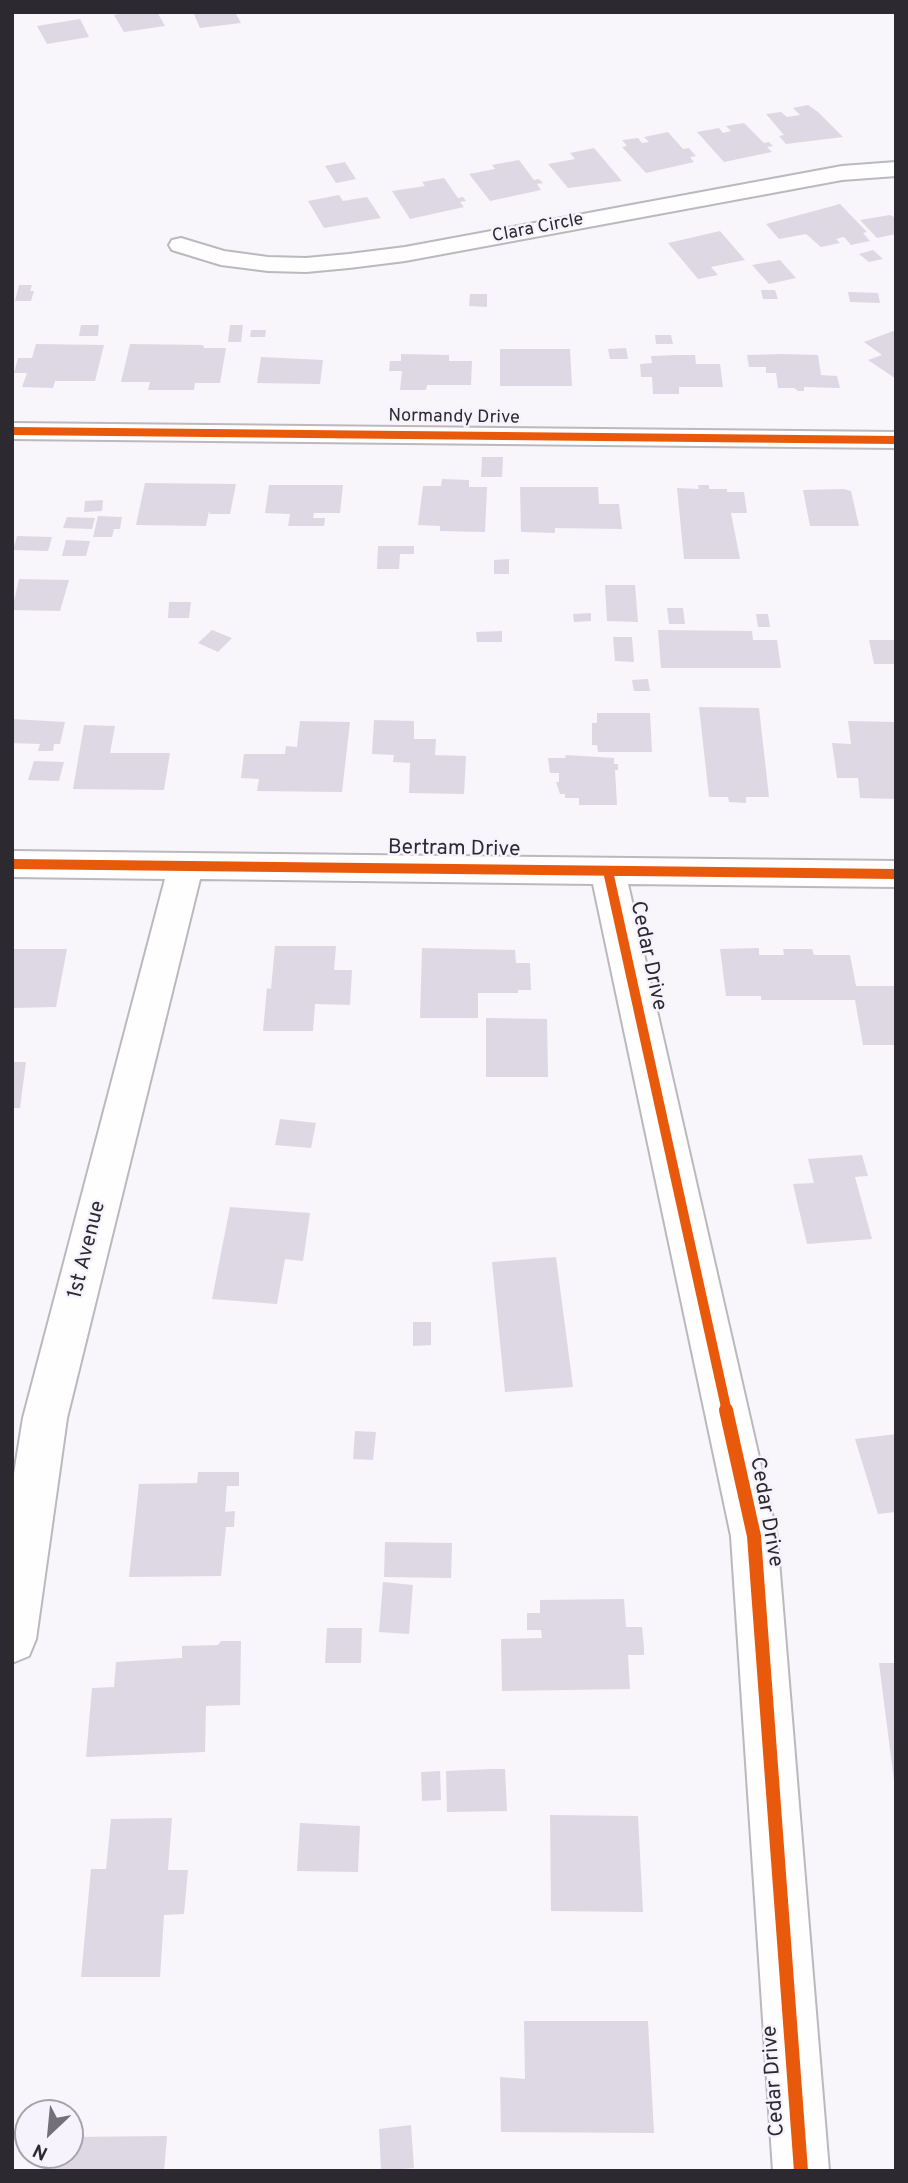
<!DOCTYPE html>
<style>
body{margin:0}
#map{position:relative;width:908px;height:2183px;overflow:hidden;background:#f8f5fb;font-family:Overpass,sans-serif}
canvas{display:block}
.frame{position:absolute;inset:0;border:14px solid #2c2a30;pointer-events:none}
.north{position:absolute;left:14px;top:2099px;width:70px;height:70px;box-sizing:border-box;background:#f7f3fd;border:2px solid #a6a3ab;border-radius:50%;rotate:206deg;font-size:19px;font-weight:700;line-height:28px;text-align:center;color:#2c2a30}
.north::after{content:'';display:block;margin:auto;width:24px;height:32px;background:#737177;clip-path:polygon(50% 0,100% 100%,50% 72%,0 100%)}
</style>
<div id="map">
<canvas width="908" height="2183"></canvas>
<div class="frame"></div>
<div class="north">N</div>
</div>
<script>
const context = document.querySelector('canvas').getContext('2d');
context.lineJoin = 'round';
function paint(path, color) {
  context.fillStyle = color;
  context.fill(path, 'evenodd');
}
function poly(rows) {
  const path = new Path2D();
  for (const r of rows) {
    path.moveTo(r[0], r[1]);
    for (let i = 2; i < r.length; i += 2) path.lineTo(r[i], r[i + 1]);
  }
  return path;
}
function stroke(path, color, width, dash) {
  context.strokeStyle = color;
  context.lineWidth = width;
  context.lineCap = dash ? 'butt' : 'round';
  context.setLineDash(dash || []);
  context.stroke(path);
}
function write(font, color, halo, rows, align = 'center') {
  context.font = font + ' Overpass,sans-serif';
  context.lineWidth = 5;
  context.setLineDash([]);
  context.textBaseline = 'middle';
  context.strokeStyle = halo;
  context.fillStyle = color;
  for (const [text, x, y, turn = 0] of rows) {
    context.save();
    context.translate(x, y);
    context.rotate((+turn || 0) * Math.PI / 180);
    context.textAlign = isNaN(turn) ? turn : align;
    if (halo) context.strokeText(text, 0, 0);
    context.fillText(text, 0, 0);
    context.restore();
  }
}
const building = poly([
 [129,12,157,12,165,26,124,32,114,15],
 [193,12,235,12,241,23,200,28],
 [80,19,89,37,47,44,37,26],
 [808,105,818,112,843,137,786,144,779,136,784,135,766,114,781,112,787,117,800,115,793,108],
 [744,123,764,143,769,142,773,146,767,147,772,152,724,162,697,132,719,128,723,133,731,131,726,126],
 [668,132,683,149,689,148,696,156,690,157,694,162,646,173,622,147,627,146,622,140,638,138,642,143,649,142,644,137],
 [594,148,622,181,568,188,548,164,575,159,570,153],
 [519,160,534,180,539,179,543,183,537,184,541,190,490,201,469,174,495,169,492,165],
 [345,162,356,179,336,183,325,166],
 [444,178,458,198,463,197,466,201,460,202,464,207,410,219,392,191,425,186,422,182],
 [339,195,343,201,367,197,381,218,324,228,308,201],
 [840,204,867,232,863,233,870,241,851,245,844,237,836,239,840,243,821,247,806,234,779,239,766,224],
 [890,215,896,218,896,234,877,238,860,220],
 [720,231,745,260,711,267,718,275,698,279,668,243],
 [873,250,883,259,869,262,859,254],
 [780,260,796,278,769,284,752,265],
 [19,285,32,285,30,291,34,291,31,301,15,301],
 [761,290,775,290,778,299,763,299],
 [848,292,878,293,880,303,850,302],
 [470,294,487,294,487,307,469,306],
 [81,325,99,325,98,336,79,336],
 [230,325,243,325,241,342,228,342],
 [251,330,266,330,265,337,250,337],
 [893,331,896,332,896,379,868,360,882,355,864,342],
 [655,335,671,335,673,344,656,344],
 [36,344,104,345,95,381,55,381,53,388,22,387,27,373,14,373,18,358,32,358],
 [130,344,203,345,204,348,226,348,220,383,195,383,194,390,148,390,150,382,121,382],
 [626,348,628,359,610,359,608,349],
 [500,349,570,349,572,386,500,386],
 [401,354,449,355,449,361,472,361,471,385,427,385,426,390,400,390,402,371,389,371,390,361,401,361],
 [781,354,818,355,821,375,837,376,840,388,804,387,804,391,798,391,794,388,778,388,776,373,766,373,766,367,749,367,747,355],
 [677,355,695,355,696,364,720,364,723,387,679,387,679,394,653,394,652,377,641,377,640,364,652,363,651,356],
 [261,357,323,360,320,384,257,383],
 [482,457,503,457,502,477,481,477],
 [442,479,469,480,469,487,487,487,485,532,440,531,440,526,418,525,423,486,441,486],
 [145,483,236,484,230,514,210,514,209,511,206,526,136,525],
 [269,485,343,485,340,513,314,513,313,518,325,518,324,526,288,526,290,514,265,513],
 [698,485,709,485,709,489,727,489,727,492,744,492,747,513,731,513,740,559,684,559,677,488,699,489],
 [520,487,598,487,599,504,619,504,622,529,555,528,555,533,521,532],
 [844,489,851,491,859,526,810,526,803,490],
 [103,500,102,511,84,512,85,501],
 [98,516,122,517,120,529,114,529,112,537,93,537],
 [67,517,95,518,92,529,63,528],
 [17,536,52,537,48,551,13,550],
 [66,540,90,541,86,556,62,556],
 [378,546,414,546,414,554,400,554,399,569,377,569],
 [509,559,509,574,494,574,494,560],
 [19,579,69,580,60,611,12,610],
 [605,585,635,585,638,622,607,621],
 [169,602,191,602,189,618,168,618],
 [667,608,683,608,685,624,669,624],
 [591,613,591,621,574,622,573,614],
 [756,614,768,614,770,627,758,627],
 [212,630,232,638,218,652,198,643],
 [658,630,752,631,753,640,777,640,781,668,661,668],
 [502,631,502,642,477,642,476,632],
 [613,637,632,637,634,662,615,661],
 [869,640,896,640,896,664,874,664],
 [648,679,650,691,634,691,632,680],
 [699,707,759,708,769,797,746,797,746,803,729,802,728,797,709,797],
 [597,713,650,713,652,752,598,752,597,745,592,745,592,723,597,723],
 [12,719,65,722,60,744,54,744,53,751,38,751,40,744,12,743],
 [374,720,414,721,414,739,436,739,435,755,466,756,464,794,409,793,410,763,393,762,394,755,372,754],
 [300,721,350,722,342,792,257,791,259,779,241,778,244,754,285,754,286,746,297,747],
 [848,721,896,722,896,799,860,798,858,778,837,778,832,743,851,744],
 [84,725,115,726,110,753,170,753,164,790,73,789],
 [566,755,614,758,614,764,618,764,618,770,615,770,617,805,579,805,579,798,565,798,565,794,560,794,556,782,559,782,559,773,550,773,548,758,565,758],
 [34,761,64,762,59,781,28,780],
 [275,946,336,946,334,970,352,970,350,1005,315,1004,313,1031,263,1031,267,988,271,989],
 [422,948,515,950,516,963,530,963,531,990,518,990,518,993,478,993,478,1018,420,1018],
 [759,948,759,955,784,955,783,949,812,949,814,955,850,955,856,986,896,986,896,1045,863,1045,855,1000,761,1000,761,996,726,996,720,949],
 [12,949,67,949,56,1007,12,1008],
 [486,1018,547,1019,548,1077,486,1077],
 [12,1062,26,1062,20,1108,12,1108],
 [280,1119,316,1123,311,1148,275,1145],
 [862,1155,868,1176,855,1177,872,1239,807,1244,793,1184,814,1183,808,1159],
 [230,1207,310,1213,303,1261,285,1259,277,1304,212,1299],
 [556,1257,573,1387,505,1392,492,1262],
 [413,1322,431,1322,431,1345,413,1346],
 [355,1431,376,1432,373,1460,353,1459],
 [896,1434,896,1512,878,1514,855,1439],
 [198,1472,239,1472,239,1486,227,1486,225,1512,235,1511,234,1527,226,1527,221,1576,129,1577,139,1484,197,1483],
 [385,1542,452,1543,451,1578,384,1577],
 [383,1582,413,1585,409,1634,379,1632],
 [624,1599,626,1627,642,1627,644,1648,644,1655,628,1655,630,1689,502,1691,501,1639,542,1638,541,1630,527,1630,527,1613,540,1613,540,1600],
 [327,1628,362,1628,361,1663,325,1663],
 [221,1641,241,1641,240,1705,206,1706,205,1752,86,1757,92,1688,114,1687,116,1662,182,1658,182,1646,218,1645],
 [879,1663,896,1663,896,1781,894,1781],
 [493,1769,505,1769,507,1811,447,1812,446,1771],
 [440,1771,441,1800,422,1801,421,1772],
 [550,1815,638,1816,643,1912,551,1911],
 [172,1818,168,1870,188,1870,184,1914,164,1915,160,1977,81,1977,91,1869,106,1869,111,1819],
 [300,1823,360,1826,358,1872,297,1871],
 [524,2021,648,2021,654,2133,501,2132,500,2077,525,2079],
 [411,2125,414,2168,381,2171,379,2129],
 [167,2136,164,2171,53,2171,55,2155,70,2155,70,2137]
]);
const minor = poly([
 [896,162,896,176,842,180,405,261,349,268,306,272,268,271,221,265,172,250,169,245,172,240,181,238,224,251,268,257,306,258,349,254,405,247,842,166,896,162],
 [12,423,896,432,896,448,12,439,12,423],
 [12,851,896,861,896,887,628,884,777,1536,829,2171,773,2171,731,1536,593,884,200,879,67,1418,36,1639,29,1656,12,1663,12,1486,23,1418,165,879,12,877,12,851]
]);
const cyclewayFar2 = poly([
 [12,431,896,440]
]);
const cyclewayFar1 = poly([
 [12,864,896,874],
 [608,871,727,1412]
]);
const cycleway = poly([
 [726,1410,754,1536,801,2171]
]);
const farStreetnames = [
 ["Clara Circle",538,229,-11],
 ["Normandy Drive",454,418,1]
];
const streetNames = [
 ["Bertram Drive",454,850,1],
 ["Cedar Drive",647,956,78],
 ["1st Avenue",88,1250,-76],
 ["Cedar Drive",765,1512,80],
 ["Cedar Drive",775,2081,-94]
];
paint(building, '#ded8e4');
stroke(minor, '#bbb8be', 4);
paint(minor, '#fefefe');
stroke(cyclewayFar2, '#e8590c', 8);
stroke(cyclewayFar1, '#e8590c', 10);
stroke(cycleway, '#e8590c', 14);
write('18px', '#2c2a30', '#f7f3fd', farStreetnames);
write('21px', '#2c2a30', '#f7f3fd', streetNames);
</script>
